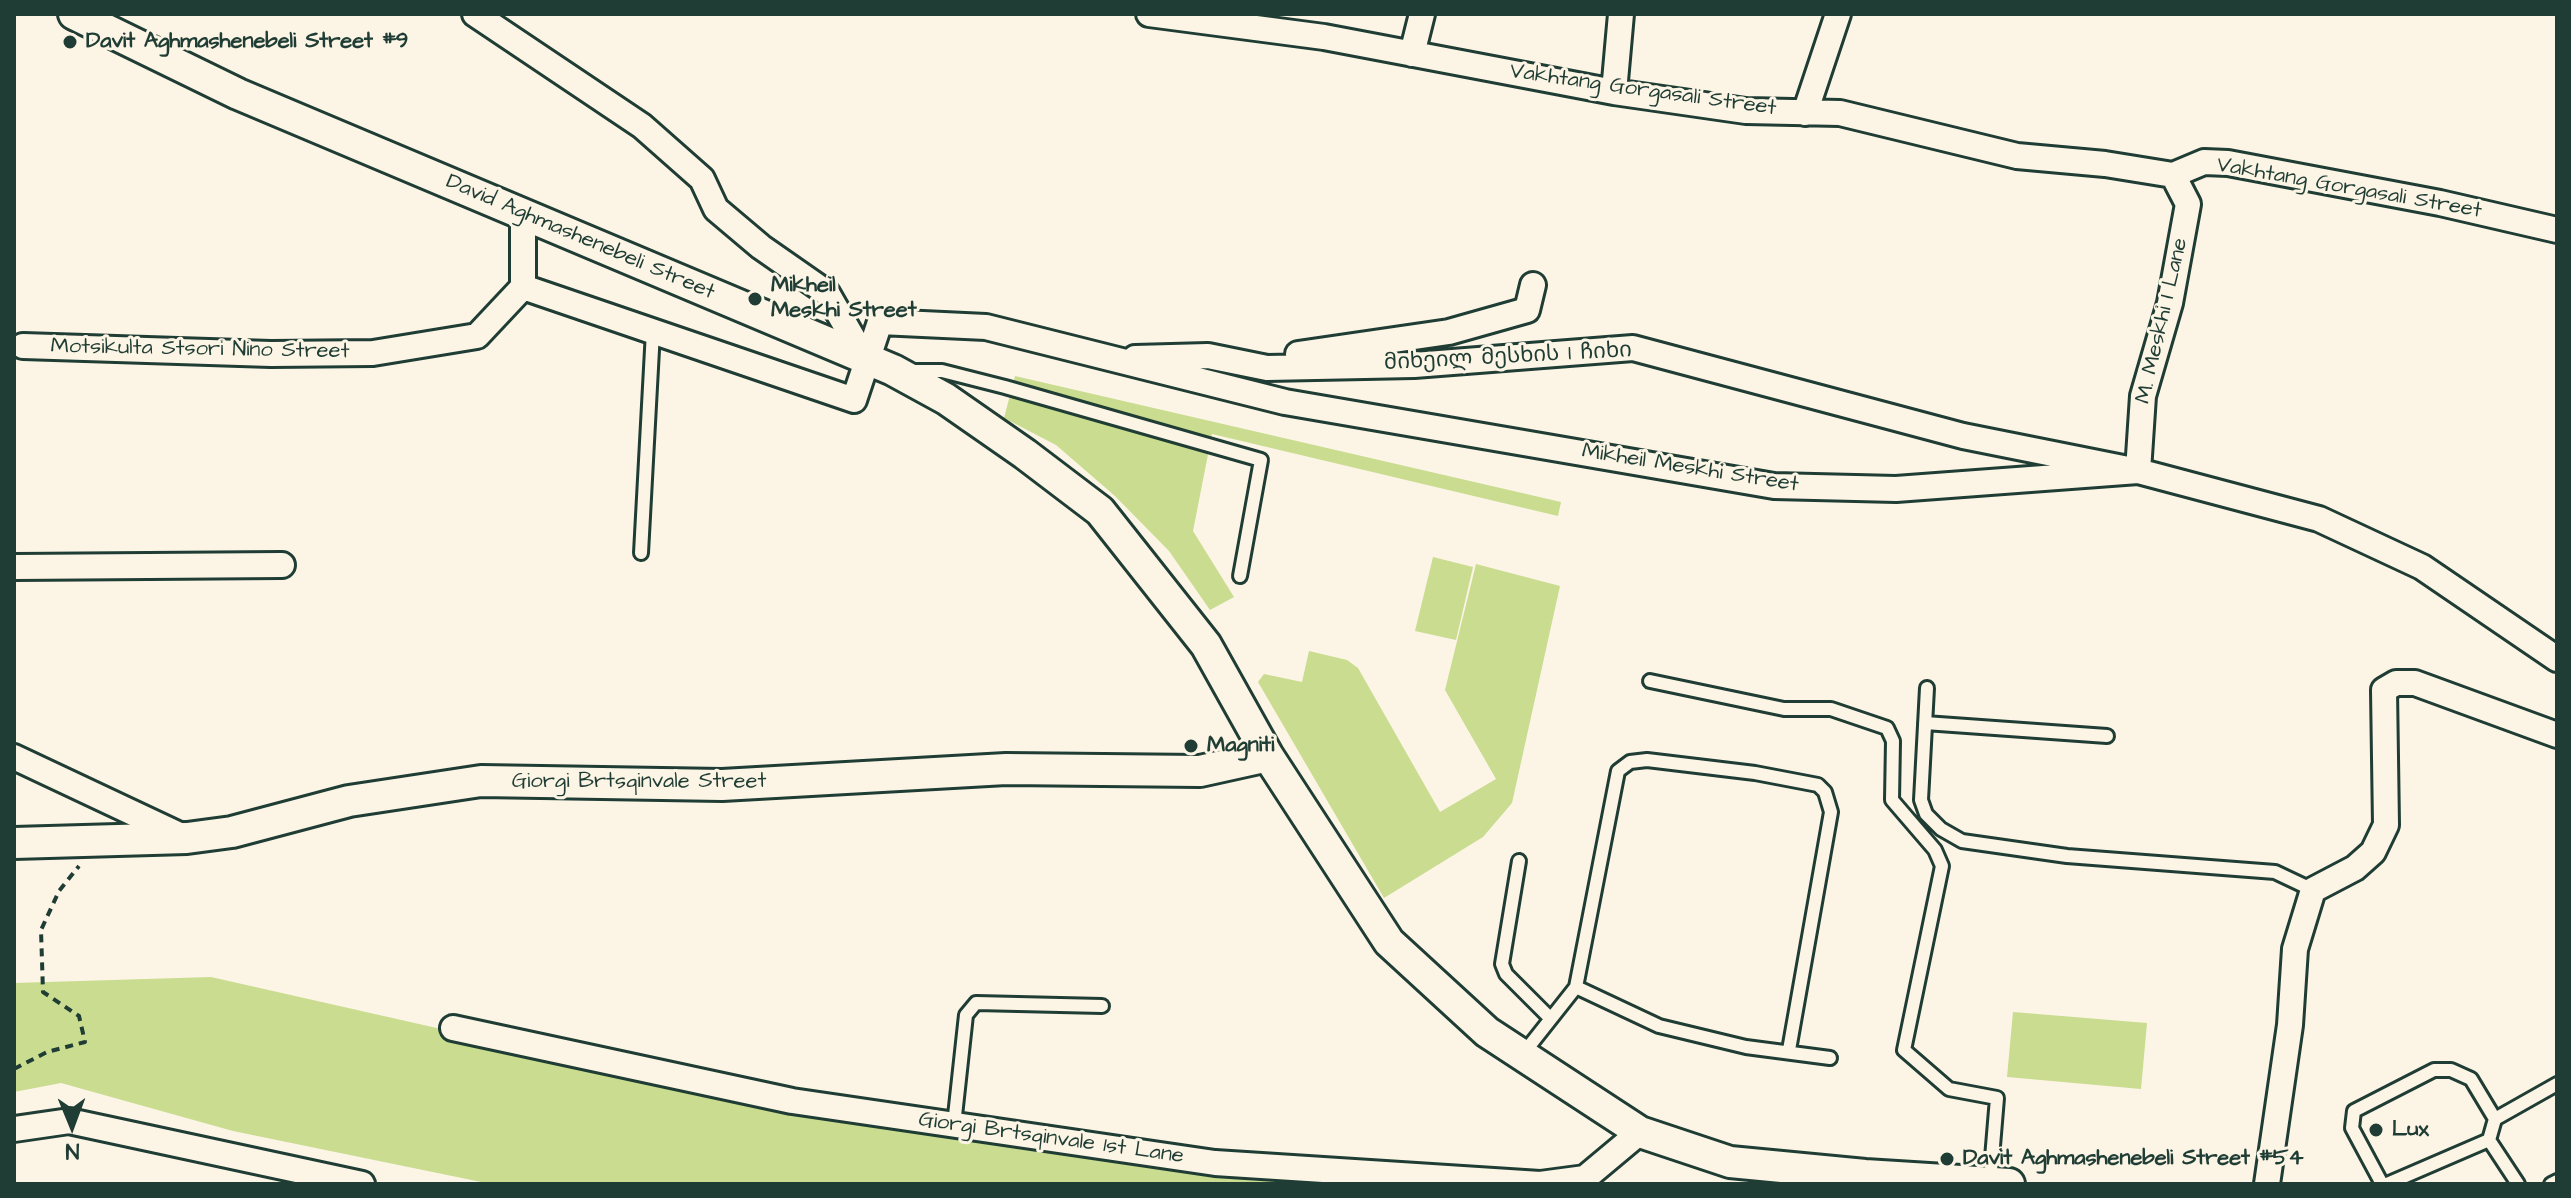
<!DOCTYPE html>
<meta charset="utf-8">
<style>
body{margin:0}
#map{position:relative;width:2571px;height:1198px;overflow:hidden;background:#fcf5e5;font-family:"Architects Daughter",sans-serif}
canvas{display:block}
.frame{position:absolute;inset:0;border:16px solid #1f3d34;pointer-events:none}
.north{position:absolute;left:32px;top:1086px;width:80px;height:80px;-webkit-text-stroke:6px #fcf5e5;paint-order:stroke;rotate:179deg;font-size:22px;font-weight:700;line-height:32px;text-align:center;color:#1f3d34}
.north::after{content:'';display:block;margin:auto;width:28px;height:36px;background:#1f3d34;clip-path:polygon(50% 0,100% 100%,50% 72%,0 100%)}
</style>
<div id="map">
<canvas width="2571" height="1198"></canvas>
<div class="frame"></div>
<div class="north">N</div>
</div>
<script>
const context = document.querySelector('canvas').getContext('2d');
context.lineJoin = 'round';
function paint(path, color) {
  context.fillStyle = color;
  context.fill(path, 'evenodd');
}
function poly(rows) {
  const path = new Path2D();
  for (const r of rows) {
    path.moveTo(r[0], r[1]);
    for (let i = 2; i < r.length; i += 2) path.lineTo(r[i], r[i + 1]);
  }
  return path;
}
function stroke(path, color, width, dash) {
  context.strokeStyle = color;
  context.lineWidth = width;
  context.lineCap = dash ? 'butt' : 'round';
  context.setLineDash(dash || []);
  context.stroke(path);
}
function write(font, color, halo, rows, align = 'center') {
  context.font = font + ' "Architects Daughter","Noto Sans Georgian",sans-serif';
  context.lineWidth = 6;
  context.setLineDash([]);
  context.textBaseline = 'middle';
  context.strokeStyle = halo;
  context.fillStyle = color;
  for (const [text, x, y, turn = 0] of rows) {
    context.save();
    context.translate(x, y);
    context.rotate((+turn || 0) * Math.PI / 180);
    context.textAlign = isNaN(turn) ? turn : align;
    if (halo) context.strokeText(text, 0, 0);
    context.fillText(text, 0, 0);
    context.restore();
  }
}
const green = poly([
 [1015,376,1561,502,1558,516,1212,434,1193,531,1234,597,1210,610,1169,551,1115,496,1056,445,1004,418],
 [1433,557,1473,567,1456,640,1415,631],
 [1476,564,1560,586,1512,803,1483,837,1384,898,1258,682,1264,674,1302,682,1309,651,1347,660,1358,668,1440,812,1496,779,1445,690],
 [211,977,720,1092,1360,1184,491,1184,233,1131,61,1083,14,1092,14,983],
 [2013,1012,2147,1023,2141,1089,2007,1077]
]);
const path = poly([
 [14,1069,47,1052,85,1042,79,1016,43,992,41,930,59,891,79,866]
]);
const service = poly([
 [912,371,942,371,1005,387,1261,460,1240,576],
 [641,553,653,331],
 [1650,681,1784,709,1831,709,1887,728,1893,741,1892,800,1935,850,1942,866,1904,1050,1949,1089,1997,1098,1990,1182],
 [1927,688,1921,800,1926,814,1941,829,1962,841,2067,856,2275,872,2313,890],
 [1925,723,2107,736],
 [1519,861,1502,964,1506,974,1550,1018],
 [1576,987,1618,771,1630,762,1647,760,1755,773,1818,785,1825,792,1831,812,1789,1050],
 [1523,1054,1576,987,1659,1026,1746,1047,1830,1058],
 [954,1125,966,1015,976,1003,1102,1006],
 [2489,1140,2518,1184],
 [2382,1184,2352,1128,2354,1111,2434,1070,2451,1070,2471,1079,2495,1119,2557,1084],
 [2387,1184,2489,1140,2495,1119],
 [2551,1184,2557,1181]
]);
const minor = poly([
 [475,14,642,126,702,179,716,209,761,247,827,293,866,361],
 [1149,14,1324,37,1614,92,1746,111,1840,113,2017,156,2105,164,2173,175,2204,162,2228,163,2440,203,2557,230],
 [1412,54,1422,14],
 [1614,92,1621,14],
 [1805,113,1838,14],
 [523,287,854,400,880,322,986,327,1285,402,1774,486,1896,489,2138,471,2319,519,2422,567,2557,659],
 [23,346,271,354,373,353,477,336,523,287,523,215],
 [1298,354,1449,332,1527,310,1533,285],
 [1135,358,1208,356,1267,368,1414,365,1633,348,1963,436,2138,471,2143,396,2170,303,2188,204,2173,175],
 [14,567,282,565],
 [14,757,186,838],
 [453,1028,792,1101,1215,1163,1540,1184,1585,1178,1640,1132],
 [14,1129,69,1121,362,1184],
 [2267,1184,2290,1025,2295,949,2313,890,2355,868,2373,852,2386,825,2384,690,2396,683,2415,683,2557,735]
]);
const tertiary = poly([
 [74,14,238,94,893,370,946,399,1025,454,1100,511,1206,645,1268,756,1389,942,1487,1032,1640,1132,1730,1162,1865,1175,2009,1184],
 [14,843,187,838,232,832,349,801,481,781,722,785,1006,769,1200,771,1268,756]
]);
const markers = [
 [70,42,8,"#1f3d34"],
 [755,299,8,"#1f3d34"],
 [1191,746,8,"#1f3d34"],
 [2376,1130,8,"#1f3d34"],
 [1947,1159,8,"#1f3d34"]
];
const poiNames = [
 ["Davit Aghmashenebeli Street #9",86,42],
 ["Mikheil",771,286],
 ["Meskhi Street",771,311],
 ["Magniti",1207,746],
 ["Lux",2392,1130],
 ["Davit Aghmashenebeli Street #54",1963,1159]
];
const streetNames = [
 ["Vakhtang Gorgasali Street",1643,91,8],
 ["Vakhtang Gorgasali Street",2349,189,10],
 ["David Aghmashenebeli Street",580,238,23],
 ["M. Meskhi I Lane",2163,321,-77],
 ["Motsikulta Stsori Nino Street",200,350,1],
 ["მიხეილ მესხის I ჩიხი",1508,358,-3],
 ["Mikheil Meskhi Street",1690,469,9],
 ["Giorgi Brtsqinvale Street",639,782],
 ["Giorgi Brtsqinvale 1st Lane",1051,1139,8]
];
paint(green, '#c9dc90');
stroke(service, '#1f3d34', 18);
stroke(minor, '#1f3d34', 30);
stroke(tertiary, '#1f3d34', 36);
stroke(path, '#1f3d34', 4, [8, 6]);
stroke(service, '#fcf5e5', 12);
stroke(minor, '#fcf5e5', 24);
stroke(tertiary, '#fcf5e5', 30);
for (const [x, y, r, color] of markers) {
  const dot = new Path2D();
  dot.arc(x, y, r, 0, 2 * Math.PI);
  context.fillStyle = color;
  context.fill(dot);
  stroke(dot, '#fcf5e5', 3);
}
write('bold 22px', '#1f3d34', '#fcf5e5', poiNames, 'left');
write('22px', '#1f3d34', '#fcf5e5', streetNames);
</script>
